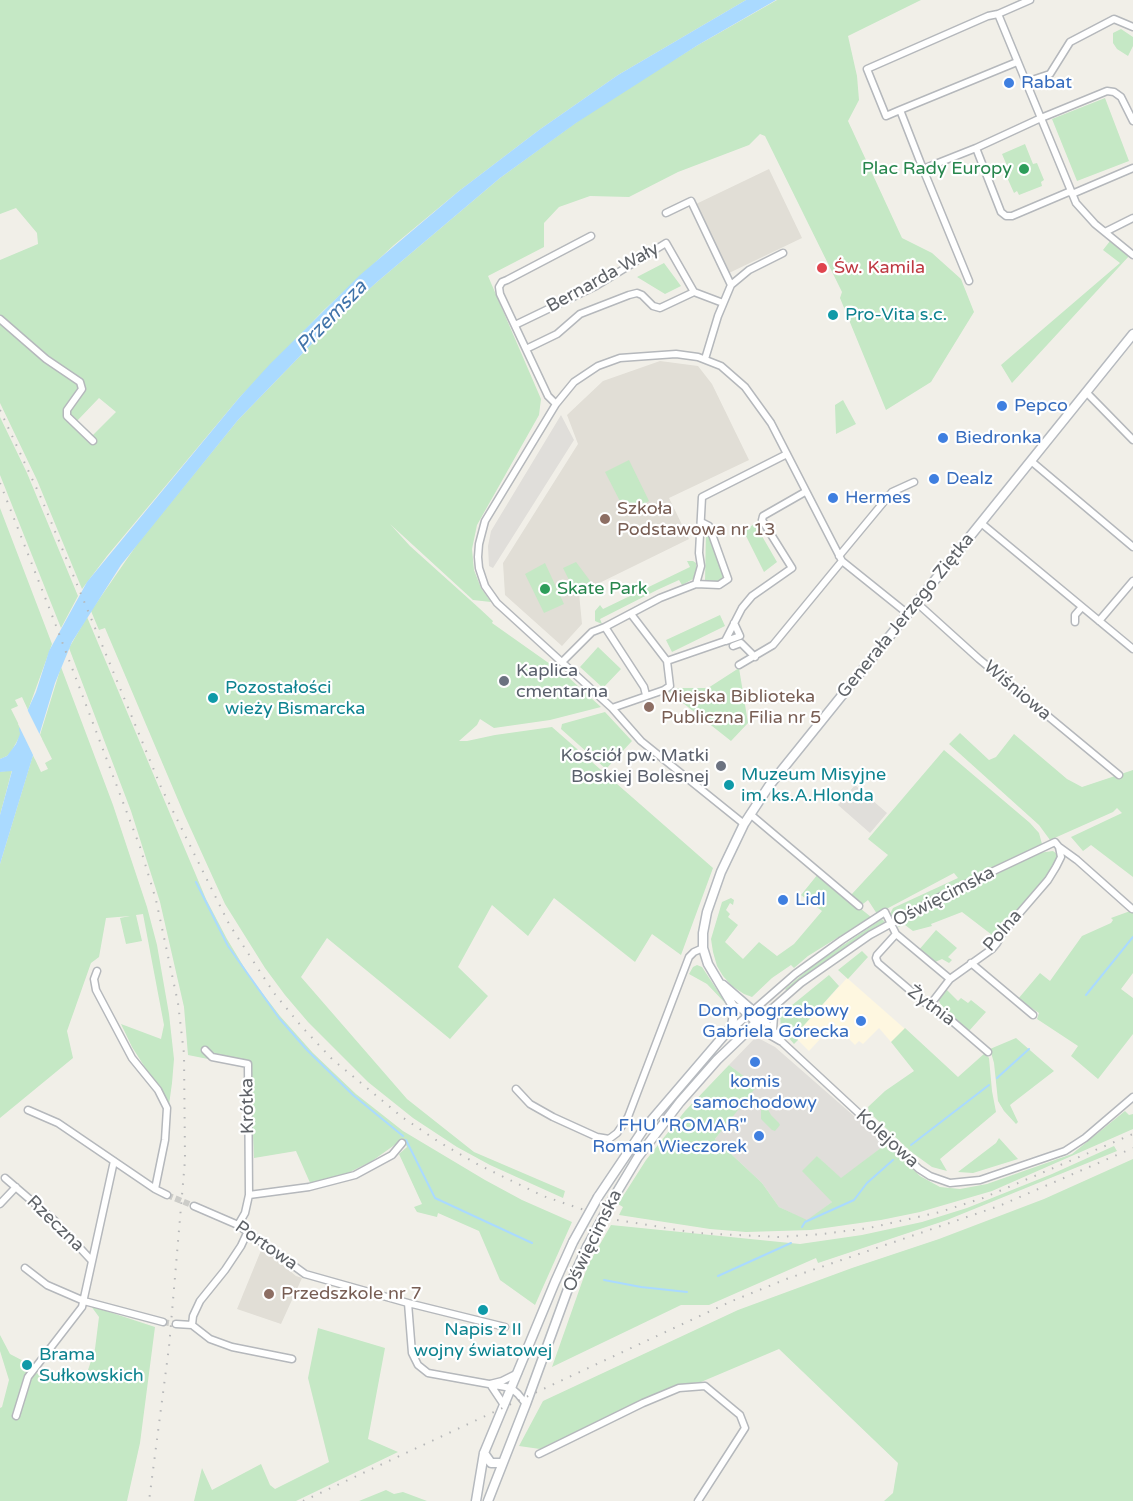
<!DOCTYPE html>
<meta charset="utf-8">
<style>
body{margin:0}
canvas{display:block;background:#f1efe8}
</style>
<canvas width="1133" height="1501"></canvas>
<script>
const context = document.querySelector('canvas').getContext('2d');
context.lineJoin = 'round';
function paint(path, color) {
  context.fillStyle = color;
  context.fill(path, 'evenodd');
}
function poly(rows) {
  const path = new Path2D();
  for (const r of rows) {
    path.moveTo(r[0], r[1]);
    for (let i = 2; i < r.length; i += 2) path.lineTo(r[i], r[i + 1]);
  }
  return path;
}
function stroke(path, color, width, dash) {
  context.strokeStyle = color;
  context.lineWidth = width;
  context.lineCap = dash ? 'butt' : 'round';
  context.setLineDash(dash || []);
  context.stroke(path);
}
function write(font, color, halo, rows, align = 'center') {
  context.font = font + ' "Varela Round",sans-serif';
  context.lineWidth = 4.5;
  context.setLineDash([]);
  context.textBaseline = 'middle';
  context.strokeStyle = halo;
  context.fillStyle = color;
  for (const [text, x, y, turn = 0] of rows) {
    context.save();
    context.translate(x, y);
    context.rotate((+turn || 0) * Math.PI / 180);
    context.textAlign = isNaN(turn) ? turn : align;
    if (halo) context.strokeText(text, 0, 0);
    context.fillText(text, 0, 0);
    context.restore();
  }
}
const commercial = poly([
 [847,978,905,1029,891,1042,879,1028,863,1044,859,1041,855,1045,834,1024,809,1051,798,1040,797,1033]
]);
const industrial = poly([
 [561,415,574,440,493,568,489,566,488,546,491,531],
 [855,785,887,813,870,833,838,805],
 [754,1039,760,1039,775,1047,886,1144,841,1179,817,1156,832,1202,807,1221,779,1207,762,1183,715,1139,756,1086,729,1065]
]);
const education = poly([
 [769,169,802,238,729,273,696,204],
 [660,361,698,366,712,384,749,460,669,498,689,539,579,593,582,624,562,646,505,595,503,563,578,444,567,415,603,381],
 [262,1248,296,1276,302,1278,281,1324,237,1309]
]);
const green = poly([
 [0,0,746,0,618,75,539,130,459,191,394,245,324,310,239,398,107,556,82,589,37,480,0,403,0,260,38,244,37,233,16,208,0,214],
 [99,398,116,412,92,436,76,422],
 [777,0,921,0,848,36,857,76,859,100,848,121,902,238,932,253,961,279,974,312,931,382,886,410,840,298,842,292,765,136,760,134,749,145,678,172,629,197,590,196,559,207,544,223,544,247,488,276,541,399,539,415,477,525,472,549,474,570,481,588,491,602,473,600,390,524,410,546,479,608,493,621,492,623,567,676,601,707,550,720,494,728,480,719,477,725,459,741,467,741,495,735,552,727,713,868,681,955,652,934,635,962,554,898,528,936,492,905,458,967,488,996,450,1039,327,938,301,977,407,1099,474,1152,565,1191,563,1198,490,1165,457,1147,413,1118,368,1082,308,1022,285,995,265,968,225,904,184,814,105,628,99,630,91,611,138,543,238,420,335,320,377,282,500,178,596,108,698,45],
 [1121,29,1133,37,1133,46,1128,56,1117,49,1113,43,1113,33],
 [1105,98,1129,161,1077,181,1052,119],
 [1025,144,1033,164,1037,163,1044,180,1041,182,1042,186,1019,195,1017,191,1014,193,1006,175,1010,173,1002,154],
 [1110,241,1130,255,1012,383,1001,365,1120,263,1103,250],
 [664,263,681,286,665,294,637,277],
 [843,400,856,424,836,434,835,405],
 [0,417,27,473,78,596,61,628,0,475],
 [629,460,649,501,626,513,605,472],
 [0,508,52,644,28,710,22,697,15,700,18,706,11,709,20,727,21,734,11,752,7,756,0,759],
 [755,524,777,562,764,572,743,530],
 [706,530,708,530,724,574,721,581,705,582],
 [687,561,693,561,696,563,696,574,693,579,682,585,679,580,657,590,600,619,602,624,595,621,595,611,600,605,603,609,690,567],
 [576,562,591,582,574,590,563,568],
 [545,563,564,604,544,613,525,574],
 [720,615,725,626,672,652,666,640],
 [87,617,206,899,227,939,250,977,280,1016,313,1053,356,1094,403,1131,485,1180,522,1200,572,1222,535,1305,500,1280,479,1231,438,1213,437,1217,417,1212,414,1207,422,1204,399,1154,407,1147,403,1139,372,1161,344,1175,311,1185,296,1151,254,1158,250,1060,243,1066,188,1055,184,1007,160,902,131,811,69,648],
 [598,647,621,669,603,688,580,667],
 [61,667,113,805,147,907,157,945,169,1014,174,1059,172,1083,169,1105,132,1047,121,1024,161,1039,164,1025,143,914,136,915,142,941,126,944,120,918,130,916,106,918,99,957,91,963,67,1031,73,1058,0,1118,0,864,33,755,41,772,48,769,45,763,52,759,40,735],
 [739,668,748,723,731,741,669,692,671,688,708,688],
 [605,712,632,741,606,769,561,729,562,724],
 [960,733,989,760,996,757,1014,734,1067,779,1082,787,1133,770,1133,877,1091,845,1083,851,1071,837,1122,813,1117,808,1113,812,1050,840,1039,825,949,744],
 [944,750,1030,823,1039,833,1042,844,961,882,892,918,890,914,893,908,958,878,954,873,877,914,868,900,863,904,851,895,888,855,868,839],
 [12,770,0,815,0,772],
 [1053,851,1057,854,1057,859,1046,878,1002,928,996,938,962,912,931,924,932,926,913,931,905,925,896,928,943,898,997,874,1038,853],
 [818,874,871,917,808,956,794,968,791,965,772,978,752,997,744,994,732,986,723,976,717,966,713,952,711,939,722,902,731,898,734,900,733,905,730,903,726,910,730,914,728,917,738,925,725,942,743,959,759,942,777,956,794,944,822,911,801,895],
 [1133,910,1133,973,1121,989,1133,998,1133,1034,1098,1079,1071,1056,1078,1046,1037,1019,1039,1013,1018,999,1040,973,1050,981,1082,936,1111,923,1113,920,1111,918],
 [882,919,885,922,833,956,787,991,785,989,815,964],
 [936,930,957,948,948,957,952,960,949,963,942,959,933,963,918,951],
 [862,951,868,957,848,979,838,970],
 [697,965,702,967,727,1005,707,984,689,974,693,967],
 [829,975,839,986,797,1033,798,1040,794,1044,781,1029,780,1015],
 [946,989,958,1001,961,998,968,1003,971,1000,986,1012,969,1031,941,1005,938,999],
 [905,1028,958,1077,985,1053,989,1058,992,1091,996,1112,940,1159,947,1171,932,1167,910,1151,869,1112,868,1107,885,1091,914,1071,891,1042],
 [1016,1038,1054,1071,1010,1105,1018,1122,1016,1124,1004,1111,998,1101,994,1063,990,1049],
 [729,1065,757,1086,715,1139,762,1183,779,1207,807,1220,832,1202,802,1171,817,1156,841,1178,886,1144,920,1176,940,1187,960,1189,987,1184,1072,1154,1125,1111,1129,1115,1133,1114,1133,1129,992,1191,920,1212,881,1220,811,1230,746,1232,710,1229,619,1215,623,1207,618,1204,646,1160,685,1111],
 [766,1106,771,1115,779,1123,780,1125,775,1131,772,1130,761,1119,761,1110],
 [999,1138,1018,1159,973,1173,958,1172,996,1143],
 [1114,1146,1117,1151,947,1220,818,1263,816,1258,709,1305,681,1305,552,1367,588,1265,611,1225,800,1244,862,1235,922,1222,967,1208,1052,1174],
 [1133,1159,1133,1501,884,1501,893,1493,898,1463,779,1349,701,1382,675,1385,540,1449,519,1446,543,1401,738,1310,852,1268,939,1239,1044,1199],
 [91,1306,155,1327,140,1443,127,1501,0,1501,0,1408,2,1407,9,1380,0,1351,0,1335,10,1354,31,1365,24,1376,16,1407,24,1402,28,1385,35,1373,76,1381,88,1370,95,1349,99,1317],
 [318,1328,385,1348,368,1439,398,1452,296,1501,194,1501,202,1468,212,1490,261,1464,270,1485,275,1489,329,1462,308,1378],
 [386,1490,394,1494,403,1492,427,1501,359,1501]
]);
const water = poly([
 [746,0,776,0,698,45,576,123,500,178,377,282,335,320,238,420,121,565,72,642,55,683,0,864,0,815,12,771,0,772,0,759,7,756,16,744,20,734,19,729,36,692,49,651,87,582,239,398,270,364,360,275,459,191,539,130,618,75]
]);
const pier = poly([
 [26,707,42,739,35,759,18,724]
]);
const stream = poly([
 [196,882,228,946,279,1018,307,1050,353,1095,403,1136],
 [1086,995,1133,937],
 [997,1078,1029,1049],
 [406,1140,435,1198,532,1243],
 [911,1145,989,1085],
 [802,1227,805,1222,854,1200,867,1183,893,1160],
 [718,1276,791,1243],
 [604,1280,641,1287,687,1292]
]);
const streetTunnel = poly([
 [167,1195,194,1206],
 [163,1322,176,1324]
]);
const street = poly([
 [998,14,1076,203,1095,224,1133,255],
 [1026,82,1050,74,1070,42,1114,19,1133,27],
 [900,110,886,116,867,69,988,16,998,14,1030,0],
 [923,169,900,110,1017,62],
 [1071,191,1012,216,1006,216,1001,212,976,148,1041,118,1107,91,1114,92,1121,97,1133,121],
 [1072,194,1133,168],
 [666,213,691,201,731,285],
 [1105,232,1133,218],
 [969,281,923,169,976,148],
 [0,319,46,359,80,382,82,389,67,410,67,416,93,441],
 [515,325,596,286,666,243,694,292,723,303],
 [526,349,557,334,580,314,629,295,637,293,642,295,653,306,660,308,694,292],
 [705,359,718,316,731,285,749,270,783,253],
 [1086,392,1133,440],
 [556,404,548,396,500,294,499,287,502,282,507,280,591,236],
 [1031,461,1133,547],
 [981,523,1133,649],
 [839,556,892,492,914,482],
 [696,584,719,585,728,579,709,526,701,522],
 [917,603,979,659,1119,775],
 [631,614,667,661,725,641,742,608,752,596,792,568,762,520,763,516,805,492],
 [1099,621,1133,581],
 [1075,622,1075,615,1082,607],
 [726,641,740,636,734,623],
 [733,646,741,643,755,657],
 [562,662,592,632,605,627],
 [739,665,773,645,842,561],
 [646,695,644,687,605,627,660,598,696,584,701,566,699,553,702,497,787,454],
 [612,708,664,690,670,686,667,661],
 [750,814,859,906],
 [744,824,641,741,612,708,497,603,485,586,479,568,478,557,479,544,485,521,556,404,574,382,598,366,620,358,676,354,698,357,721,366,745,387,771,423,842,561,908,614],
 [1132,909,1077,860,1059,847,1055,842,947,893,870,935,801,983,761,1018,773,1030,783,1043,919,1169,930,1176,950,1183,980,1180,1065,1151,1085,1138,1133,1097],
 [896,934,877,955,876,958,878,963,925,1003,945,1015,988,1052],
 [971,963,1033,1015],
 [97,971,94,979,96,990,132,1058,158,1090,167,1108,165,1140,155,1189],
 [930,1005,950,979,992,949,997,943,1004,931,1048,880,1056,867,1061,857,1059,847],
 [733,1006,739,1007,768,1034,780,1041],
 [732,1029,795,974,842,940,885,912,896,934,950,979],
 [773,1030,774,1016,778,1004],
 [205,1050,212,1057,248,1064,249,1195,245,1213,238,1225],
 [516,1089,530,1104,553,1117,597,1137,609,1139,617,1133,628,1117,689,957,694,952,703,948],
 [28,1110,58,1123,155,1189,167,1195],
 [5,1178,55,1221,92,1261],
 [249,1195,309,1187,355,1175,392,1155,402,1143],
 [0,1204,16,1187],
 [194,1206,238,1225,305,1274,408,1303,412,1353,418,1365,428,1373,511,1388,518,1394,526,1404],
 [25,1268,47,1285,84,1301,163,1322],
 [408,1303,505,1327],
 [176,1324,192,1325,210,1339,232,1347,292,1359],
 [192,1325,193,1316,200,1301,225,1270,241,1246,248,1231],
 [504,1405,490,1384,502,1381,518,1373],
 [16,1416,28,1377,82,1307,114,1161],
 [539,1454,643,1403,679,1388,705,1386,740,1415,745,1428,698,1501]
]);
const secondary = poly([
 [598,1197,643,1130,732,1026,734,1013,733,1006,708,964,703,948,703,933,707,912,721,872,744,824,769,786,1133,334],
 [611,1202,638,1157,680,1102,717,1060,761,1018,723,985],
 [484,1453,491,1463,502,1463],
 [476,1501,484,1453,555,1282,573,1242],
 [488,1501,526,1404,568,1289,587,1247]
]);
const rail = poly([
 [0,410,42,500,161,787,229,924,274,993,302,1027,332,1059,402,1117,439,1142,479,1165,543,1196,611,1219,697,1233,778,1237,823,1234,869,1228,940,1212,983,1198,1133,1134],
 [0,483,50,610,140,847,156,900,178,1003,184,1054,185,1160,169,1347,149,1501],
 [303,1501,732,1301,789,1278,999,1206,1133,1148]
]);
const secondaryBridge = poly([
 [573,1242,598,1197],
 [587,1247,611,1202]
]);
const markers = [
 [1009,83,6,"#3f7fe0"],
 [1024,169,6,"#2e9e5b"],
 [822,268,6,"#e0444e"],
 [833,315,6,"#0f9aa8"],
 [1002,406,6,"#3f7fe0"],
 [943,438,6,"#3f7fe0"],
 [934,479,6,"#3f7fe0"],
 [833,498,6,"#3f7fe0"],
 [605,519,6,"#8d6e63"],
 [545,589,6,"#2e9e5b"],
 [504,681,6,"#6b7280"],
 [213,698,6,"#0f9aa8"],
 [649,707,6,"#8d6e63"],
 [721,766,6,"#6b7280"],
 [729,785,6,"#0f9aa8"],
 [783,900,6,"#3f7fe0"],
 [861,1021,6,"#3f7fe0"],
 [755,1062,6,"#3f7fe0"],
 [759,1136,6,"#3f7fe0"],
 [269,1294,6,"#8d6e63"],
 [483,1310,6,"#0f9aa8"],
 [27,1365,6,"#0f9aa8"]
];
const shopNames = [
 ["Rabat",1021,83],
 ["Pepco",1014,406],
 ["Biedronka",955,438],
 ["Dealz",946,479],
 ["Hermes",845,498],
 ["Lidl",795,900],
 ["Dom pogrzebowy",849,1011,"right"],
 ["Gabriela Górecka",849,1032,"right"],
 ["komis",755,1082,"center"],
 ["samochodowy",755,1103,"center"],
 ["FHU \"ROMAR\"",747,1126,"right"],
 ["Roman Wieczorek",747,1147,"right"]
];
const leisureNames = [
 ["Plac Rady Europy",1012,169],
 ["Skate Park",557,589,"left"]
];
const healthNames = [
 ["Św. Kamila",834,268]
];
const streetNames = [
 ["Bernarda Wały",603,278,-29],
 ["Generała Jerzego Ziętka",906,616,-51],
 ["Wiśniowa",1017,691,40],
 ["Oświęcimska",944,897,-27],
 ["Polna",1003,931,-49],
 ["Żytnia",931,1006,37],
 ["Krótka",248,1106,-91],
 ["Kolejowa",887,1139,42],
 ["Rzeczna",55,1224,44],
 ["Oświęcimska",593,1241,-64],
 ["Portowa",266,1246,35]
];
const cultureNames = [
 ["Pro-Vita s.c.",845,315],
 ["Pozostałości",225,688],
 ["wieży Bismarcka",225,709],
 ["Muzeum Misyjne",741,775],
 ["im. ks.A.Hlonda",741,796],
 ["Napis z II",483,1330,"center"],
 ["wojny światowej",483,1351,"center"],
 ["Brama",39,1355],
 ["Sułkowskich",39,1376]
];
const educationNames = [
 ["Szkoła",617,509],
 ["Podstawowa nr 13",617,530],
 ["Miejska Biblioteka",661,697],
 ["Publiczna Filia nr 5",661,718],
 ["Przedszkole nr 7",281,1294]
];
const worshipNames = [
 ["Kaplica",516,671],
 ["cmentarna",516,692],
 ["Kościół pw. Matki",709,756,"right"],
 ["Boskiej Bolesnej",709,777,"right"]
];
const waterNames = [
 ["Przemsza",332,317,-46]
];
paint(commercial, '#fef7e0');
paint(industrial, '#e0deda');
paint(education, '#e1ded6');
paint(green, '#c5e8c5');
paint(water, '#aadaff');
paint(pier, '#f1efe8');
stroke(stream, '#aadaff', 2);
stroke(streetTunnel, '#ccccc8', 6, [6, 3]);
stroke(street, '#b5b8bc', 9);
stroke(secondary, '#b6babf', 11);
stroke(street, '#fff', 6);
stroke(secondary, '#fff', 8);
stroke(rail, '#b6b7b8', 2, [1.5, 8]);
stroke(secondaryBridge, '#b6babf', 11, []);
stroke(secondaryBridge, '#fff', 8);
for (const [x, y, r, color] of markers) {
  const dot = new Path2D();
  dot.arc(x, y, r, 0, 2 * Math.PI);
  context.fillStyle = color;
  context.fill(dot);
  stroke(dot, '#fff', 2);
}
write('18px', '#366cbe', '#fff', shopNames, 'left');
write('18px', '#27864d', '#fff', leisureNames, 'right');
write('18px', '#be3a42', '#fff', healthNames, 'left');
write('18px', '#5f6368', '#fff', streetNames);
write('18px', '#0d838f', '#fff', cultureNames, 'left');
write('18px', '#785e54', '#fff', educationNames, 'left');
write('18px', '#5b616d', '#fff', worshipNames, 'left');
write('italic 20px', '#4174aa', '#fff', waterNames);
</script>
